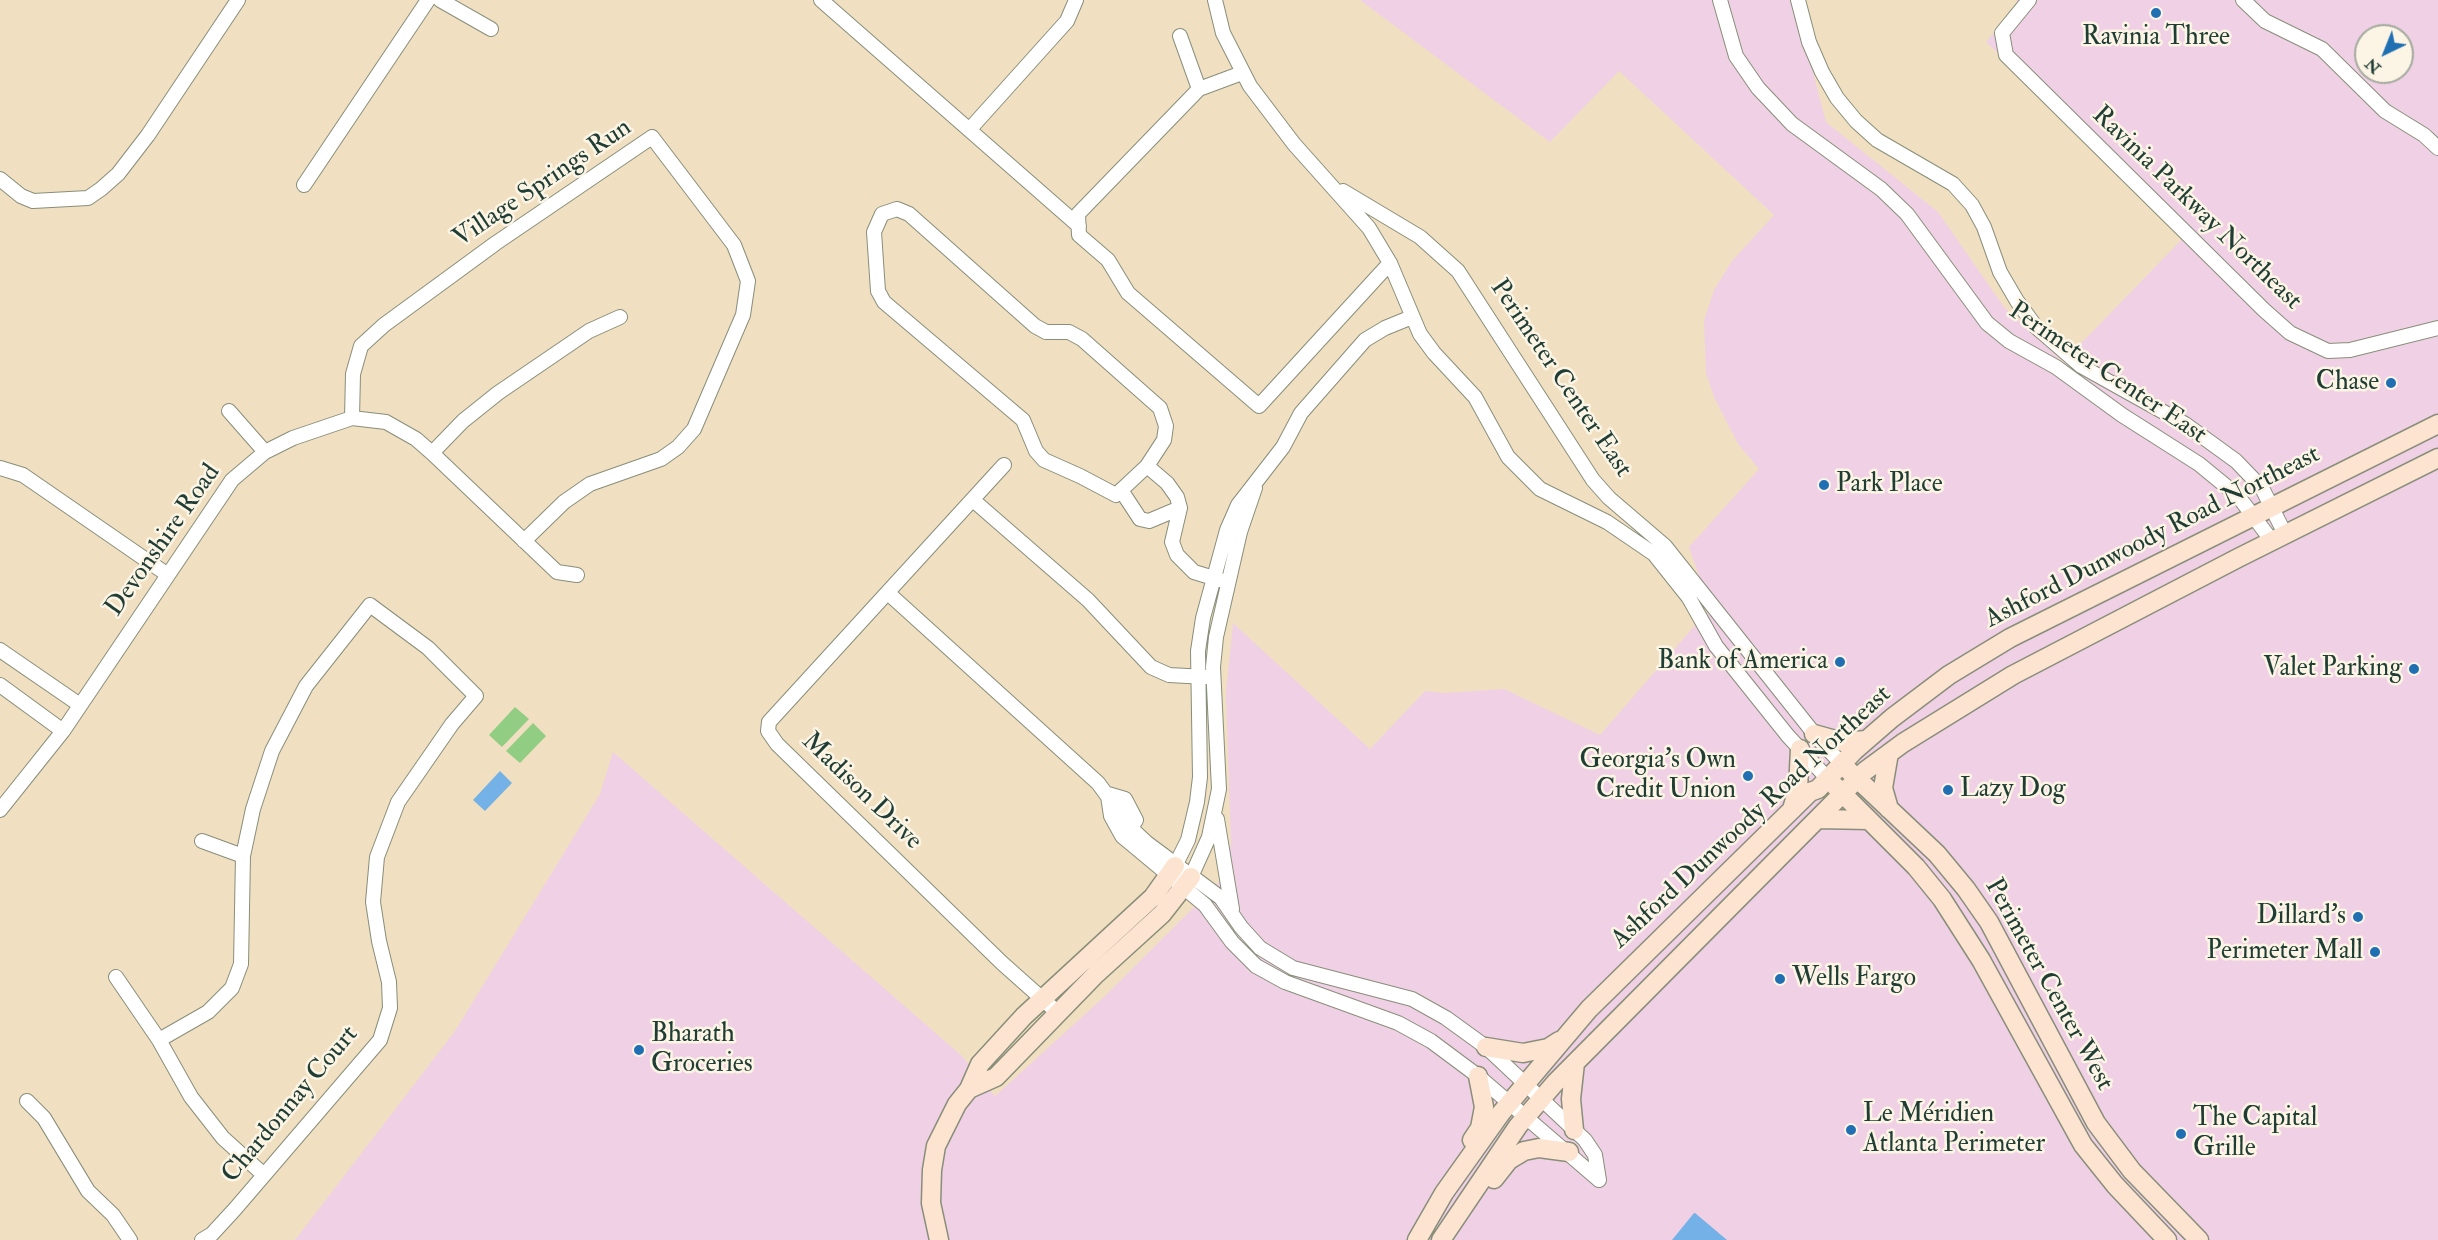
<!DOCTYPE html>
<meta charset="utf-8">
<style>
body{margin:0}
#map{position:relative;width:2438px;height:1240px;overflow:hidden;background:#f0e0c1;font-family:"IM FELL Double Pica",serif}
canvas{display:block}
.north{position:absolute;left:2354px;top:24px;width:60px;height:60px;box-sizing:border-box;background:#fcf5e5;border:2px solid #a4ab9e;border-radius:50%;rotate:223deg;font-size:16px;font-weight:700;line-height:24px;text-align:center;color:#1f3d34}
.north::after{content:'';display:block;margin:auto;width:21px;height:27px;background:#1f6fb2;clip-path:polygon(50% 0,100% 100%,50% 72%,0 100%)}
</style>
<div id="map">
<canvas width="2438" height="1240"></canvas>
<div class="north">N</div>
</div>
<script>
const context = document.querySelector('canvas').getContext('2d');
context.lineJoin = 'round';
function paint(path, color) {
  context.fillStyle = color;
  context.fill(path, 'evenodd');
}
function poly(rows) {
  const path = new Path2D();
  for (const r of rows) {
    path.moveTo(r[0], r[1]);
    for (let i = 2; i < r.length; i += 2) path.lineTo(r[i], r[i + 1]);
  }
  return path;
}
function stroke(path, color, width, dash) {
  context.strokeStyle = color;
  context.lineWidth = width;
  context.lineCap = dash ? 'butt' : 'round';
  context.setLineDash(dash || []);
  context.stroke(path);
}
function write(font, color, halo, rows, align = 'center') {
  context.font = font + ' "IM FELL Double Pica",serif';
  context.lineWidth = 5;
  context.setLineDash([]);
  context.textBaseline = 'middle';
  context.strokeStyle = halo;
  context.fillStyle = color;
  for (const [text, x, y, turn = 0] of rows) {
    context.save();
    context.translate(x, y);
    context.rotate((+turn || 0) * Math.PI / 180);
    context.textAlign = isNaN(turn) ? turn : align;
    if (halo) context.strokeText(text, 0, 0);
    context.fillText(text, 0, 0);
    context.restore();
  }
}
const built = poly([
 [1360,0,1794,0,1826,122,1938,212,2004,307,2063,362,2188,233,1986,42,2018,5,2016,0,2438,0,2438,1240,295,1240,455,1031,600,794,613,752,962,1056,995,1096,1105,996,1219,882,1231,845,1226,693,1233,623,1370,749,1425,691,1444,693,1504,689,1600,735,1710,608,1689,547,1759,469,1738,444,1714,397,1706,373,1704,321,1714,290,1732,261,1774,215,1619,71,1550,142],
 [2366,36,2402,36,2402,72,2366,72]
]);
const green = poly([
 [515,707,529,719,502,747,489,735],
 [533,723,546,736,520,763,506,751]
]);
const water = poly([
 [500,771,512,783,485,811,473,800],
 [1694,1213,1695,1213,1727,1240,1672,1240]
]);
const street = poly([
 [440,0,491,29],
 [821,0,1079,226],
 [1215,0,1223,33,1250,86,1294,144,1369,228,1390,263,1420,334,1434,353,1475,397,1508,457,1540,489,1607,522,1654,554,1689,598,1716,646,1788,736,1828,779],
 [1720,0,1736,56,1758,88,1792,124,1881,189,1907,214,1987,323,2009,341,2056,367,2122,415,2199,464,2238,496,2272,541],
 [1798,0,1809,42,1822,72,1837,98,1856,121,1877,140,1953,184,1972,205,1984,227,2000,272,2017,301,2036,327,2081,366,2185,424,2236,461,2262,488,2285,534],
 [2029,0,2002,33,2006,55,2264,310,2290,333,2328,351,2350,350,2438,328],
 [2243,0,2265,21,2322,49,2385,111,2424,135,2438,148],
 [1180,36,1199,89],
 [1242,73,1199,89,1078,214,1079,235,1108,260,1128,293,1259,406,1390,263],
 [970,129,1067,21,1076,0],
 [0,179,21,196,33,201,88,198,101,189,118,174,148,135,238,0],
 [304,185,428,0],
 [1343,191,1420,237,1458,271,1593,480,1609,498,1665,546,1820,741,1842,764],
 [897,209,909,214,1035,326,1046,332,1069,332,1082,339,1160,408,1166,426,1164,440,1147,466,1116,495,1080,476,1044,460,1036,451,1023,420,884,302,878,291,874,232,882,214,897,209],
 [229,411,265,452],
 [352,418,353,374,361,346,384,325,496,243,652,137,734,245,748,281,743,315,694,429,678,447,661,459,590,484,564,502,524,541],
 [432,453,463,421,498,393,589,331,620,317],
 [1004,465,769,722,768,731,777,744,1002,963,1057,1012],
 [1147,466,1167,483,1177,497,1180,508,1172,542,1177,555,1194,572,1220,580],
 [0,468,23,475,168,575],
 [1121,490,1140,519,1149,521,1180,508],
 [973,500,1088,600,1151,667,1169,675,1206,677],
 [888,593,1098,783,1131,828,1147,843,1221,898,1241,927,1260,948,1293,968,1412,999,1446,1018,1486,1047,1585,1140,1595,1155,1599,1180],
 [0,650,80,705],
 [0,685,63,731],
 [1108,794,1125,799,1136,820,1132,826],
 [1108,796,1111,816,1122,836,1205,905,1232,942,1256,966,1285,982,1398,1023,1431,1041,1478,1076,1599,1180],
 [0,810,63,731,232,480,265,452,293,438,352,418,386,422,416,439,432,453,557,572,577,575],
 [1217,819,1232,909],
 [202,841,243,856],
 [1175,866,1188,840,1197,802,1200,777,1198,651,1203,618,1227,530,1238,505,1283,447,1301,413,1365,340,1385,328,1412,317],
 [1191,877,1209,837,1219,789,1213,667,1216,637,1240,532,1255,488],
 [116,977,159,1040,191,1097,223,1138,264,1175],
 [159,1040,208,1012,232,988,241,964,243,856,253,809,272,751,306,686,370,605,428,648,476,696,452,724,398,802,377,857,373,902,379,941,389,982,390,1008,380,1040,235,1209,212,1234,202,1240],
 [27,1101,44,1118,88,1191,113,1215,130,1240]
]);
const secondary = poly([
 [1814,734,1843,742,1866,740],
 [1889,753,1883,788,1889,809],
 [1848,770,1937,854,1966,889,1989,922,2096,1123,2132,1171,2199,1240],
 [1835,786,1916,867,1942,899,1981,960,2083,1145,2115,1185,2167,1240],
 [1792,809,1798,789,1800,749],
 [1818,819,1869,820],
 [1486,1047,1523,1053,1548,1048,1559,1041],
 [969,1089,996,1077,1096,974,1162,914,1191,877],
 [1574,1130,1571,1099,1575,1063],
 [1472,1140,1480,1128,1484,1107,1478,1076],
 [1494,1179,1509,1160,1524,1151,1539,1148,1569,1152],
 [939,1240,931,1203,932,1170,936,1146,957,1104,969,1089,980,1064,1024,1016,1153,897,1175,866],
 [1417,1240,1444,1193,1501,1113,1589,1009,1810,792,1818,789,1854,751,1892,718,1949,675,2010,638,2438,424],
 [1441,1240,1518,1126,1555,1083,1865,771,1903,743,2013,675,2238,558,2438,458]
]);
const markers = [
 [2156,13,6,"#1f6fb2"],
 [2391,383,6,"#1f6fb2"],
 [1824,485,6,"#1f6fb2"],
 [1840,662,6,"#1f6fb2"],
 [2414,669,6,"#1f6fb2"],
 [1748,776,6,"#1f6fb2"],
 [1948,790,6,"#1f6fb2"],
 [2358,917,6,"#1f6fb2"],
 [2375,952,6,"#1f6fb2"],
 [1780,979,6,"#1f6fb2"],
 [639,1050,6,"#1f6fb2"],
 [1851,1130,6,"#1f6fb2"],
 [2181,1134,6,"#1f6fb2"]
];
const poiNames = [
 ["Ravinia Three",2156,38,"center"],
 ["Chase",2379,383],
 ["Park Place",1836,485,"left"],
 ["Bank of America",1828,662],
 ["Valet Parking",2402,669],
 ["Georgia's Own",1736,761],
 ["Credit Union",1736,791],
 ["Lazy Dog",1960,790,"left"],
 ["Dillard's",2346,917],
 ["Perimeter Mall",2363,952],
 ["Wells Fargo",1792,979,"left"],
 ["Bharath",651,1035,"left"],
 ["Groceries",651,1065,"left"],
 ["Le Méridien",1863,1115,"left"],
 ["Atlanta Perimeter",1863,1145,"left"],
 ["The Capital",2193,1119,"left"],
 ["Grille",2193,1149,"left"]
];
const streetNames = [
 ["Village Springs Run",543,184,-34],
 ["Ravinia Parkway Northeast",2196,209,44],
 ["Perimeter Center East",2107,374,34],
 ["Perimeter Center East",1560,379,56],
 ["Ashford Dunwoody Road Northeast",2153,538,-27],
 ["Devonshire Road",164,541,-55],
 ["Madison Drive",861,792,44],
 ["Ashford Dunwoody Road Northeast",1752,818,-43],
 ["Perimeter Center West",2048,985,61],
 ["Chardonnay Court",291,1105,-50]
];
paint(built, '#f0d0e5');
paint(green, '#91cd82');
paint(water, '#74b1e6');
stroke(street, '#888e7a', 16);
stroke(secondary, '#888e7a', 21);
stroke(street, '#fff', 14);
stroke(secondary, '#fde4d1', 18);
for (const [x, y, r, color] of markers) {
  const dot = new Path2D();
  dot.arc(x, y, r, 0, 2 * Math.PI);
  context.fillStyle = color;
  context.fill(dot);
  stroke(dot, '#fcf5e5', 2);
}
write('26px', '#1f3d34', '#fcf5e5', poiNames, 'right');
write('26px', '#1f3d34', '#fcf5e5', streetNames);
</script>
